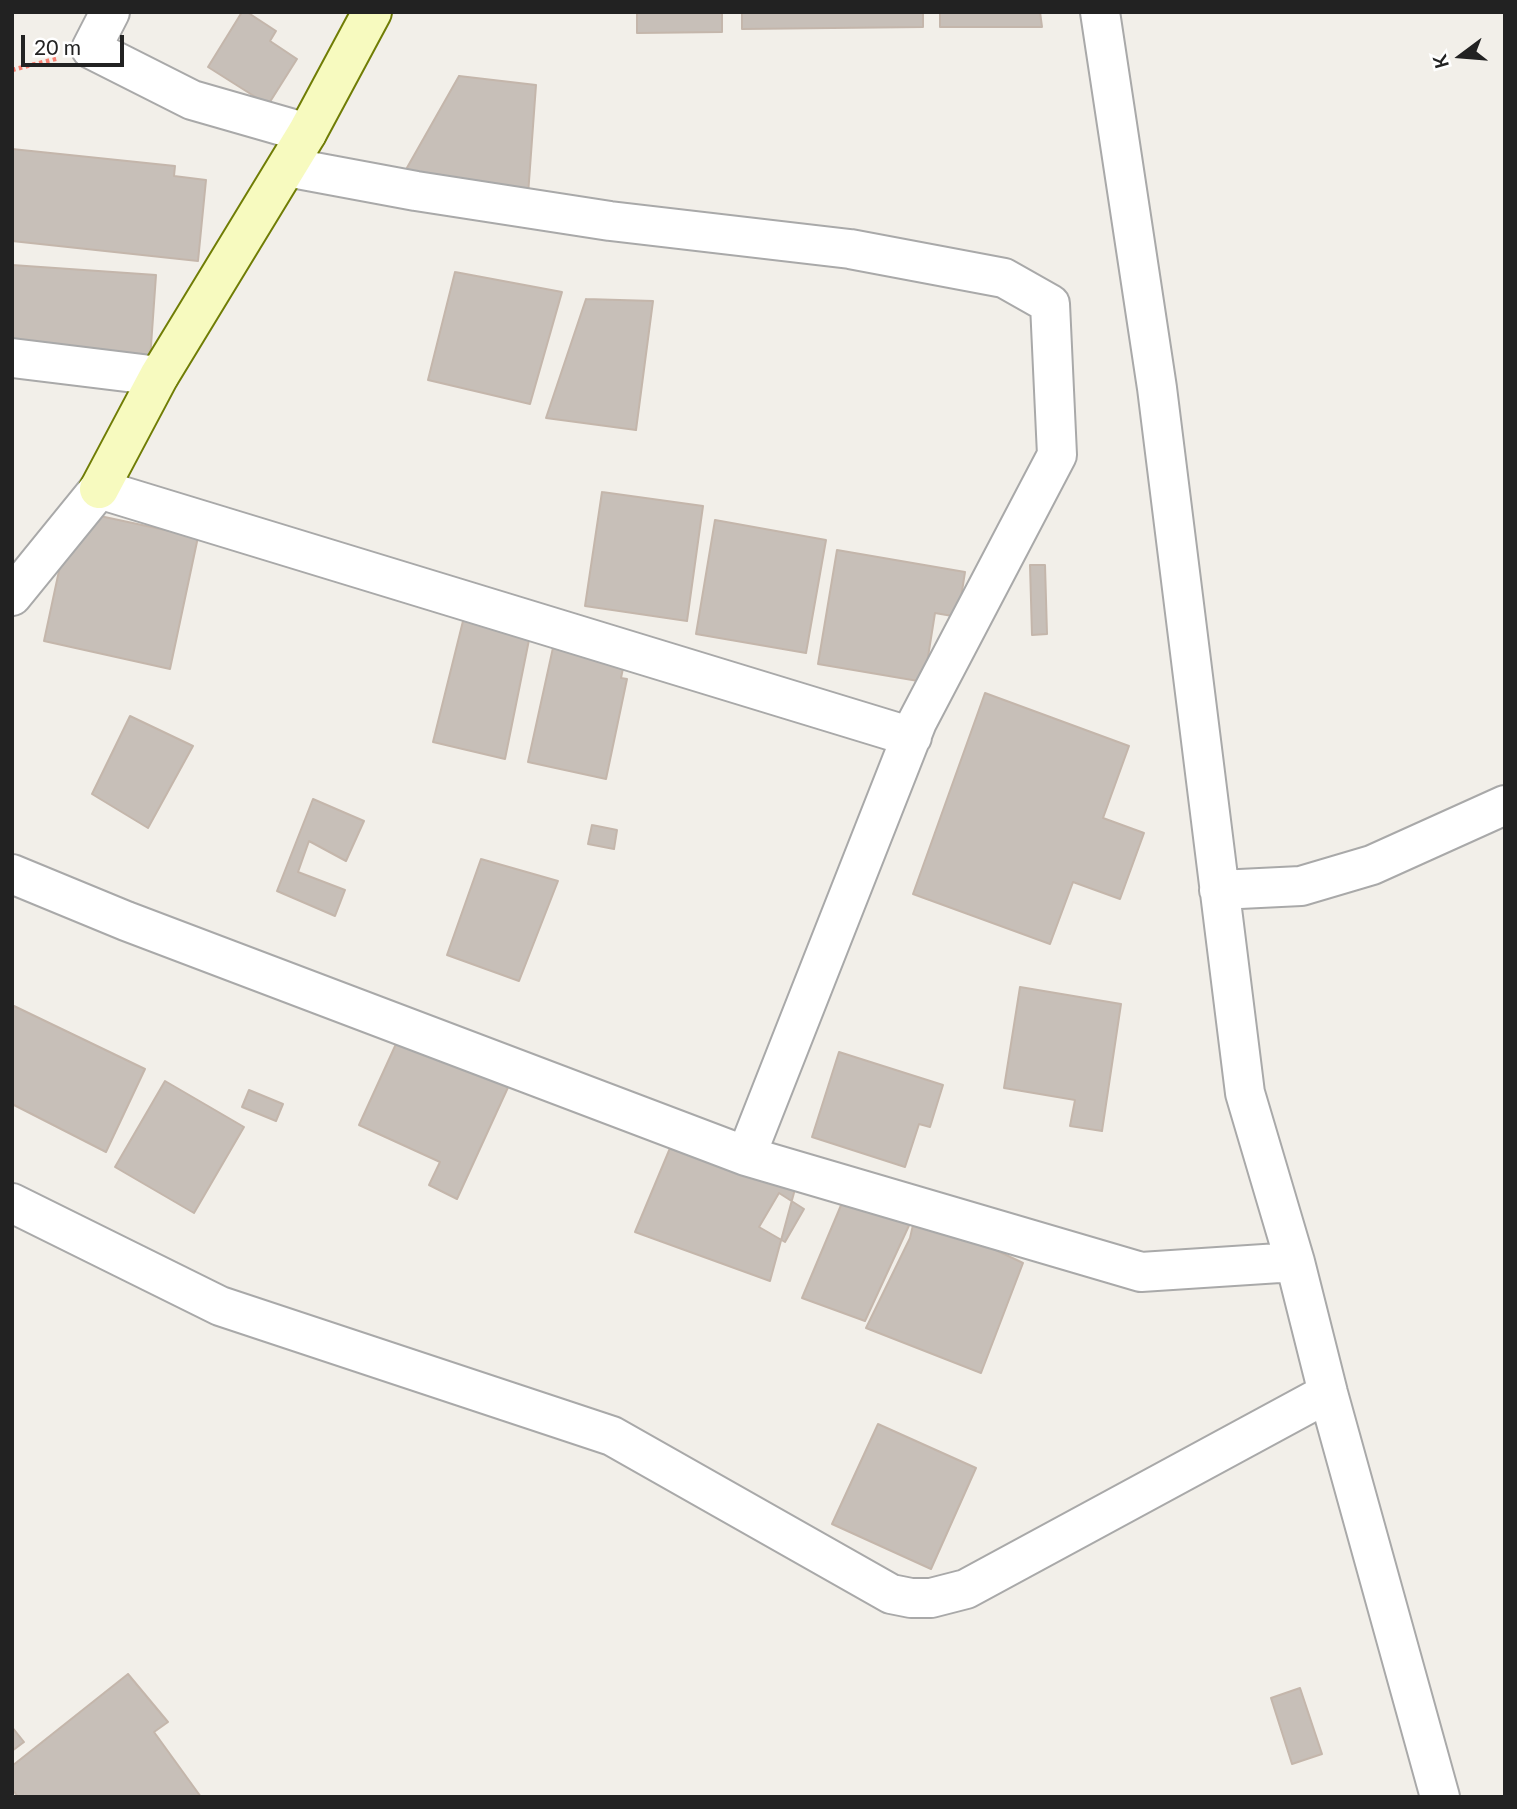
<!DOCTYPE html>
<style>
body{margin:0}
#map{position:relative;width:1517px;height:1809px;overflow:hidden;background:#f2efe9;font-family:Lato,sans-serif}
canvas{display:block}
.frame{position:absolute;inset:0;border:14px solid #222;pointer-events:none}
.north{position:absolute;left:1426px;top:21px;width:70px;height:70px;-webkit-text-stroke:5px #fff;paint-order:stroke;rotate:254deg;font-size:19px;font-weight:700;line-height:28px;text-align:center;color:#222}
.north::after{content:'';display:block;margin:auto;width:24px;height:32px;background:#222;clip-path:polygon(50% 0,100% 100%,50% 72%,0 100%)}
.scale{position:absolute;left:21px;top:35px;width:103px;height:32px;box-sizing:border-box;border:4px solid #222;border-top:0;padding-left:9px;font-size:21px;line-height:24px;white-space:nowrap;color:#222;-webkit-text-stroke:5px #fff;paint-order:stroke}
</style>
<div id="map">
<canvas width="1517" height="1809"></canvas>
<div class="frame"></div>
<div class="north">K</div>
<div class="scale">20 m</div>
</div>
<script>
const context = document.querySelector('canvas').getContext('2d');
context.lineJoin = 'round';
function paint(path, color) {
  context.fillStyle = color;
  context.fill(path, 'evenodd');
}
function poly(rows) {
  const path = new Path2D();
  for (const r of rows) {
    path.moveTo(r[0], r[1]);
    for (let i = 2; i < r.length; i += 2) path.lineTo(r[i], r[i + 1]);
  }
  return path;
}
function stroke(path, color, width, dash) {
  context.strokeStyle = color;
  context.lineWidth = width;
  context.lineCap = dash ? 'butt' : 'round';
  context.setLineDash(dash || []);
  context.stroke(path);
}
const building = poly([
 [242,12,247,12,276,31,270,41,297,59,268,105,208,67,242,12],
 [637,12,722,12,722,32,637,33,637,12],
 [742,12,923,12,923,27,742,29,742,12],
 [940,12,1040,12,1042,27,940,27,940,12],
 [459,76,536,85,528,195,404,173,459,76],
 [12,149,175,166,174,176,206,180,198,261,12,241,12,149],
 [12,265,156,275,150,360,12,350,12,265],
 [455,272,562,292,530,404,428,380,455,272],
 [586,299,653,301,636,430,546,418,586,299],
 [602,492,703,506,687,621,585,606,602,492],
 [72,510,198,537,170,669,44,641,72,510],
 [715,520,826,540,806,653,696,634,715,520],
 [837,550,965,572,958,617,935,613,924,682,818,664,837,550],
 [1030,565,1045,565,1047,634,1032,635,1030,565],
 [464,617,531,630,505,759,433,742,464,617],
 [556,634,627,649,621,678,627,679,606,779,528,762,556,634],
 [985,693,1129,746,1103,818,1144,833,1120,899,1073,882,1050,944,913,894,985,693],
 [130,716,193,746,148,828,92,794,130,716],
 [313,799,364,821,346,861,309,841,298,872,345,890,335,916,277,891,313,799],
 [592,825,617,830,614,849,588,844,592,825],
 [481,859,558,881,519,981,447,955,481,859],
 [1020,987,1121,1004,1102,1131,1070,1126,1075,1100,1004,1088,1020,987],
 [14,1006,145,1069,106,1152,12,1104,12,1011,14,1006],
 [401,1033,510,1083,457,1199,429,1185,440,1162,359,1125,401,1033],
 [839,1052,943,1085,930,1127,919,1124,905,1167,812,1137,839,1052],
 [165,1081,244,1127,194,1213,115,1167,165,1081],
 [249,1090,283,1104,276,1121,242,1107,249,1090],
 [673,1141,798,1178,770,1281,635,1232,673,1141],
 [847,1191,912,1219,865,1321,802,1298,847,1191],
 [779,1193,804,1209,785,1242,759,1227,779,1193],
 [916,1212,1023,1263,981,1373,866,1328,910,1238,916,1212],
 [878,1424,976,1468,931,1569,832,1524,878,1424],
 [128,1674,168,1722,154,1732,201,1797,18,1797,12,1789,12,1766,128,1674],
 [1300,1688,1322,1754,1292,1764,1271,1698,1300,1688],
 [12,1727,24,1742,12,1751,12,1727]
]);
const path = poly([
 [12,70,59,58]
]);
const street = poly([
 [110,12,91,49,192,100,307,133],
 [1100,12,1157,388,1245,1093,1295,1262,1328,1393,1440,1797],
 [287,167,416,191,610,221,850,249,1004,278,1050,304,1057,455,917,722,746,1156],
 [12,358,159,376],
 [12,596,99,489,912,737],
 [12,874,126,921,746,1156,1141,1272,1295,1262],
 [1219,890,1301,886,1372,865,1505,805],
 [12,1203,220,1306,612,1436,891,1594,911,1598,931,1598,966,1589,1328,1393]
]);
const secondary = poly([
 [99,489,159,376,307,133,372,12]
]);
paint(building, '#c7bfb8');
stroke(building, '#c4b6ab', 2);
stroke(street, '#a9a9a9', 42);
stroke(secondary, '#707d05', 42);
stroke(path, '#fa8072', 4.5, [3.5, 3.5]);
stroke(street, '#fff', 38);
stroke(secondary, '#f7fabf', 38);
</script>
